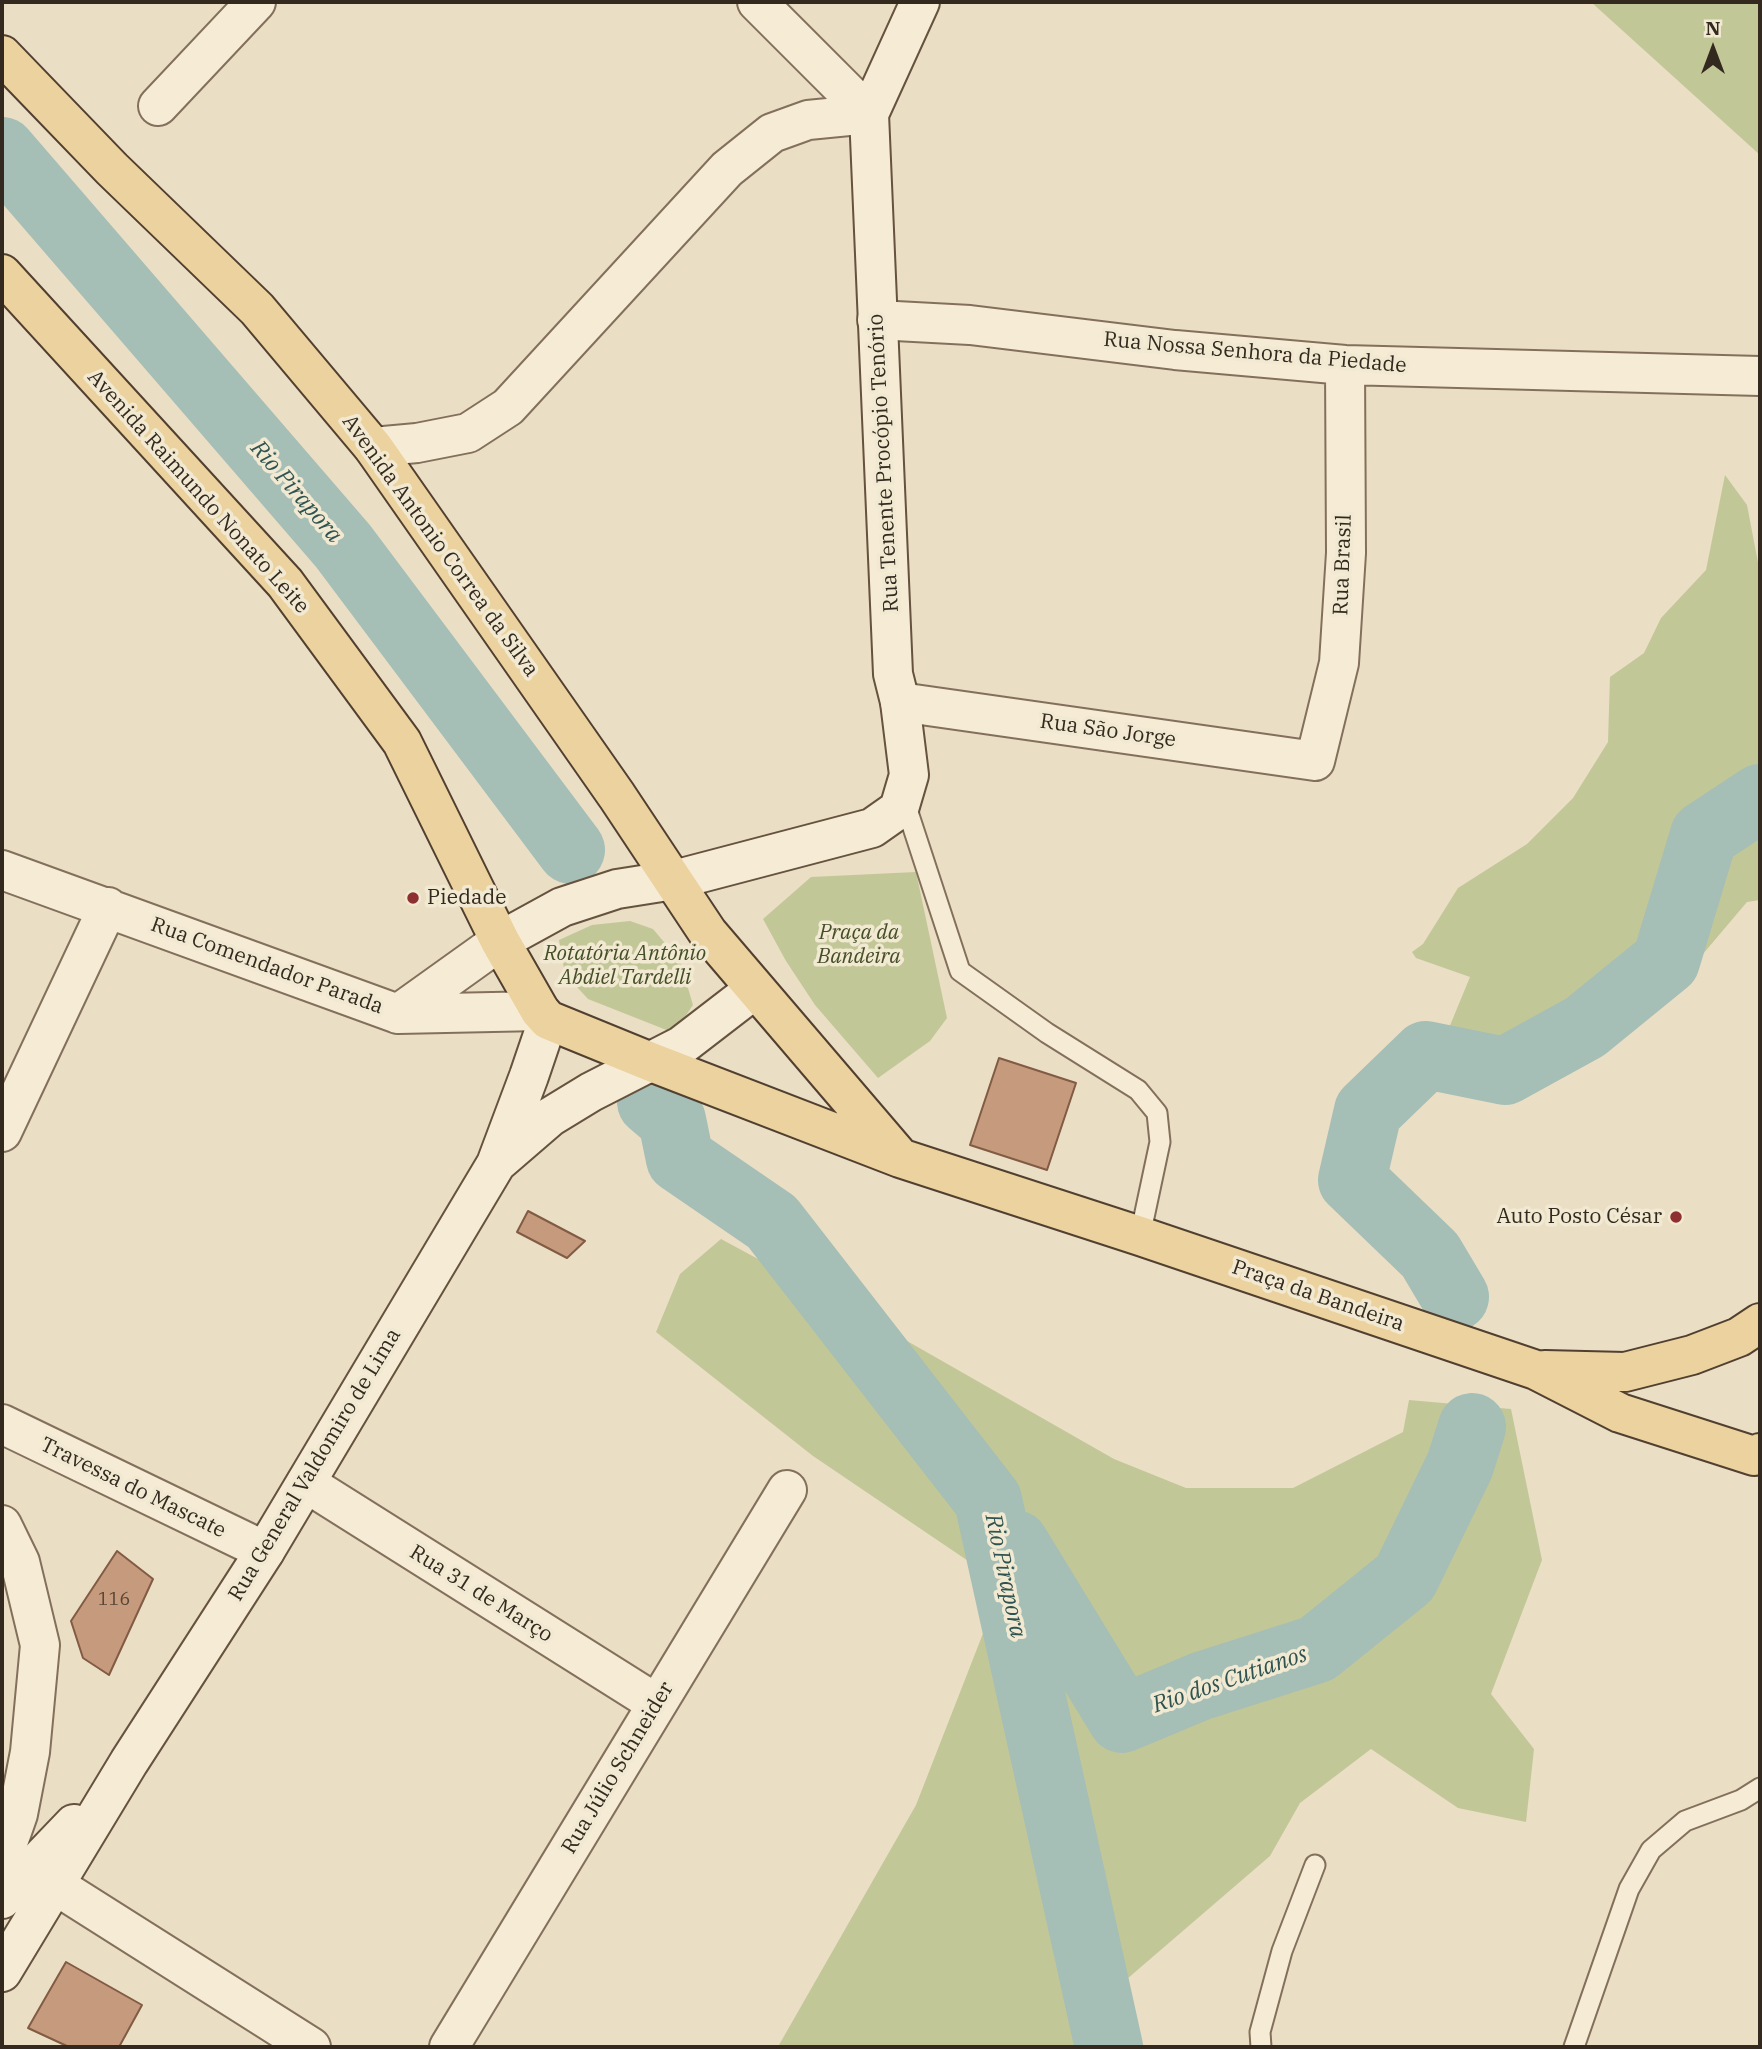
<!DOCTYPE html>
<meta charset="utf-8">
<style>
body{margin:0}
#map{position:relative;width:1762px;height:2049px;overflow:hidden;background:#eadec4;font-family:"IBM Plex Serif",serif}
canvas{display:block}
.frame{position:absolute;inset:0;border:4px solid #34291e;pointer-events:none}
.north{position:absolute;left:1678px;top:14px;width:70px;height:70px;-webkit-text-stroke:5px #f2e9d2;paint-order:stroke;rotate:0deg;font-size:19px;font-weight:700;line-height:28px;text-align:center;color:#34291e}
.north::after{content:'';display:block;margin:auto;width:24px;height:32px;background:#34291e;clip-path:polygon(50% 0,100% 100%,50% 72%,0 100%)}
</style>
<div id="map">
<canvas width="1762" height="2049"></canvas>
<div class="frame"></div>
<div class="north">N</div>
</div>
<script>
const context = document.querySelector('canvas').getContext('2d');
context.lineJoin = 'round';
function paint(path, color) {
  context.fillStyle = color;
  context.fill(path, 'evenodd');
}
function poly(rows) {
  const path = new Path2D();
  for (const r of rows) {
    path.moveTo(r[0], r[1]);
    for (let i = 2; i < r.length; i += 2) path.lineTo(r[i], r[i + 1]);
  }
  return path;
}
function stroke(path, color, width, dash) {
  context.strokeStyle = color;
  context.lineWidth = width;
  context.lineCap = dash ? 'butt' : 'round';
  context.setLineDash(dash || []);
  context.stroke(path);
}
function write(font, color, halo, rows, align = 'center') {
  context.font = font + ' "IBM Plex Serif",serif';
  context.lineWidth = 7;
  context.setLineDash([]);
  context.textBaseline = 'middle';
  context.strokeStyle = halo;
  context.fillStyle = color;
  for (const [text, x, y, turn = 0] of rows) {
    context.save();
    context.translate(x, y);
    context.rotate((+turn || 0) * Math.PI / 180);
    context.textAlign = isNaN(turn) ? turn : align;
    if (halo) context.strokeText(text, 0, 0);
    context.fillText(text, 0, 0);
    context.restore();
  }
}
const green = poly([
 [1591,2,1760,2,1760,155],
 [1725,475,1747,505,1760,573,1760,900,1747,902,1697,961,1624,1000,1542,1062,1479,1087,1455,1078,1444,1040,1470,977,1416,958,1412,952,1423,944,1458,888,1527,844,1573,798,1608,742,1610,677,1644,653,1661,618,1706,570],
 [916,872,947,1018,930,1041,878,1078,815,1005,786,961,763,919,811,877],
 [630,921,653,929,680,961,693,1005,674,1033,588,999,565,974,559,940,592,925],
 [721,1239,858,1313,1114,1459,1186,1488,1293,1488,1403,1432,1409,1400,1511,1409,1542,1560,1491,1694,1534,1749,1526,1822,1458,1808,1371,1749,1300,1803,1270,1856,1120,1985,1144,2047,782,2047,779,2045,916,1805,998,1595,980,1569,813,1456,656,1332,680,1274]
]);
const river = poly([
 [2,151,343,546,571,850],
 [651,1102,672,1120,680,1159,772,1222,988,1500,1109,2047],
 [1455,1297,1430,1255,1352,1180,1368,1111,1426,1055,1505,1071,1585,1027,1666,961,1704,835,1760,798],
 [1015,1544,1122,1719,1201,1686,1317,1649,1405,1578,1460,1465,1472,1427]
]);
const building = poly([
 [999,1058,1076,1083,1047,1170,970,1145,999,1058],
 [528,1211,585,1241,567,1258,517,1232,528,1211],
 [117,1551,153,1579,109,1675,83,1658,71,1621,117,1551],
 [66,1962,142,2005,119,2047,69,2047,28,2028,66,1962]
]);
const service = poly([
 [904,800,960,971,1047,1033,1138,1090,1157,1113,1160,1142,1140,1236],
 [1261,2047,1260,2032,1282,1951,1315,1865],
 [1574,2047,1629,1889,1651,1850,1685,1821,1741,1800,1760,1788]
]);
const minor = poly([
 [158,106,256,2],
 [877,320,970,325,1175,350,1345,365,1760,376],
 [373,447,417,443,468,433,508,407,727,169,772,133,808,120,869,114],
 [900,702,1315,761,1339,663,1346,553,1345,365],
 [2,870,398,1014,540,1011],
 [398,1014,500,941],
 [2,1132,108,907],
 [2,1424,265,1551],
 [306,1483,657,1704],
 [55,1885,311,2047],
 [449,2047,787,1490]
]);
const tertiary = poly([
 [757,2,869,114],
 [2,1525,20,1562,40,1645,30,1752,18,1814,2,1860]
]);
const secondary = poly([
 [500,941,562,907,617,889,674,880,872,828,899,809,909,775,900,702,893,674,869,114,920,2],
 [499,1161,550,1117,591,1092,681,1046,755,989],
 [2,1899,74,1824],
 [2,1972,129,1762,265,1551,496,1164,529,1076,548,1020]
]);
const primary = poly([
 [2,55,112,169,257,309,373,447,617,796,708,933,897,1154],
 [2,274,285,583,402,742,500,941,540,1011,548,1020,651,1062,900,1158,1140,1236,1536,1370,1620,1413,1754,1456,1760,1453],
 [1545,1370,1625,1372,1692,1355,1739,1337,1760,1323]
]);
const markers = [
 [413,898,7,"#8e3032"],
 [1676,1217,7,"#8e3032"]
];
const numberNames = [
 ["116",114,1600]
];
const streetNames = [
 ["Rua Nossa Senhora da Piedade",1255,353,5],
 ["Rua Tenente Procópio Tenório",884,463,-93],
 ["Avenida Raimundo Nonato Leite",198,492,48],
 ["Avenida Antonio Correa da Silva",440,546,54],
 ["Rua Brasil",1343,565,-88],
 ["Rua São Jorge",1108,731,8],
 ["Rua Comendador Parada",267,966,20],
 ["Praça da Bandeira",1318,1296,19],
 ["Rua General Valdomiro de Lima",315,1465,-59],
 ["Travessa do Mascate",133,1488,26],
 ["Rua 31 de Março",481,1594,32],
 ["Rua Júlio Schneider",618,1768,-59]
];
const poiNames = [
 ["Piedade",427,898],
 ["Auto Posto César",1662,1217,"right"]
];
const parkNames = [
 ["Praça da",859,933],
 ["Bandeira",859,957],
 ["Rotatória Antônio",625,954],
 ["Abdiel Tardelli",625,978]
];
const waterNames = [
 ["Rio Pirapora",296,492,49],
 ["Rio Pirapora",1005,1576,78],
 ["Rio dos Cutianos",1230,1680,-19]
];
paint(green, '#c2c798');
stroke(river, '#a5beb6', 68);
paint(building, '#c69a7c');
stroke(building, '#815b43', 2);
stroke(service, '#83705c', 23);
stroke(minor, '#83705c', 42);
stroke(tertiary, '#83705c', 42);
stroke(secondary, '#65523f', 42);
stroke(primary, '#513f30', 42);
stroke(service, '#f6ecd6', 19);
stroke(minor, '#f6ecd6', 38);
stroke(tertiary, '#f6ecd6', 38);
stroke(secondary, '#f6ecd6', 38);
stroke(primary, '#ebd29e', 38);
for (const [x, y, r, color] of markers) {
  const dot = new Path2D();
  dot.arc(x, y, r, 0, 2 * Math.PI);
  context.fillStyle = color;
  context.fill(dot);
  stroke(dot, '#f2e9d2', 2.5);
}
write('18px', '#584536', null, numberNames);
write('21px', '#34291e', '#f2e9d2', streetNames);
write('21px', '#34291e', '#f2e9d2', poiNames, 'left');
write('italic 21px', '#454f27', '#f2e9d2', parkNames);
write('italic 23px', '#2f5350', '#f2e9d2', waterNames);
</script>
